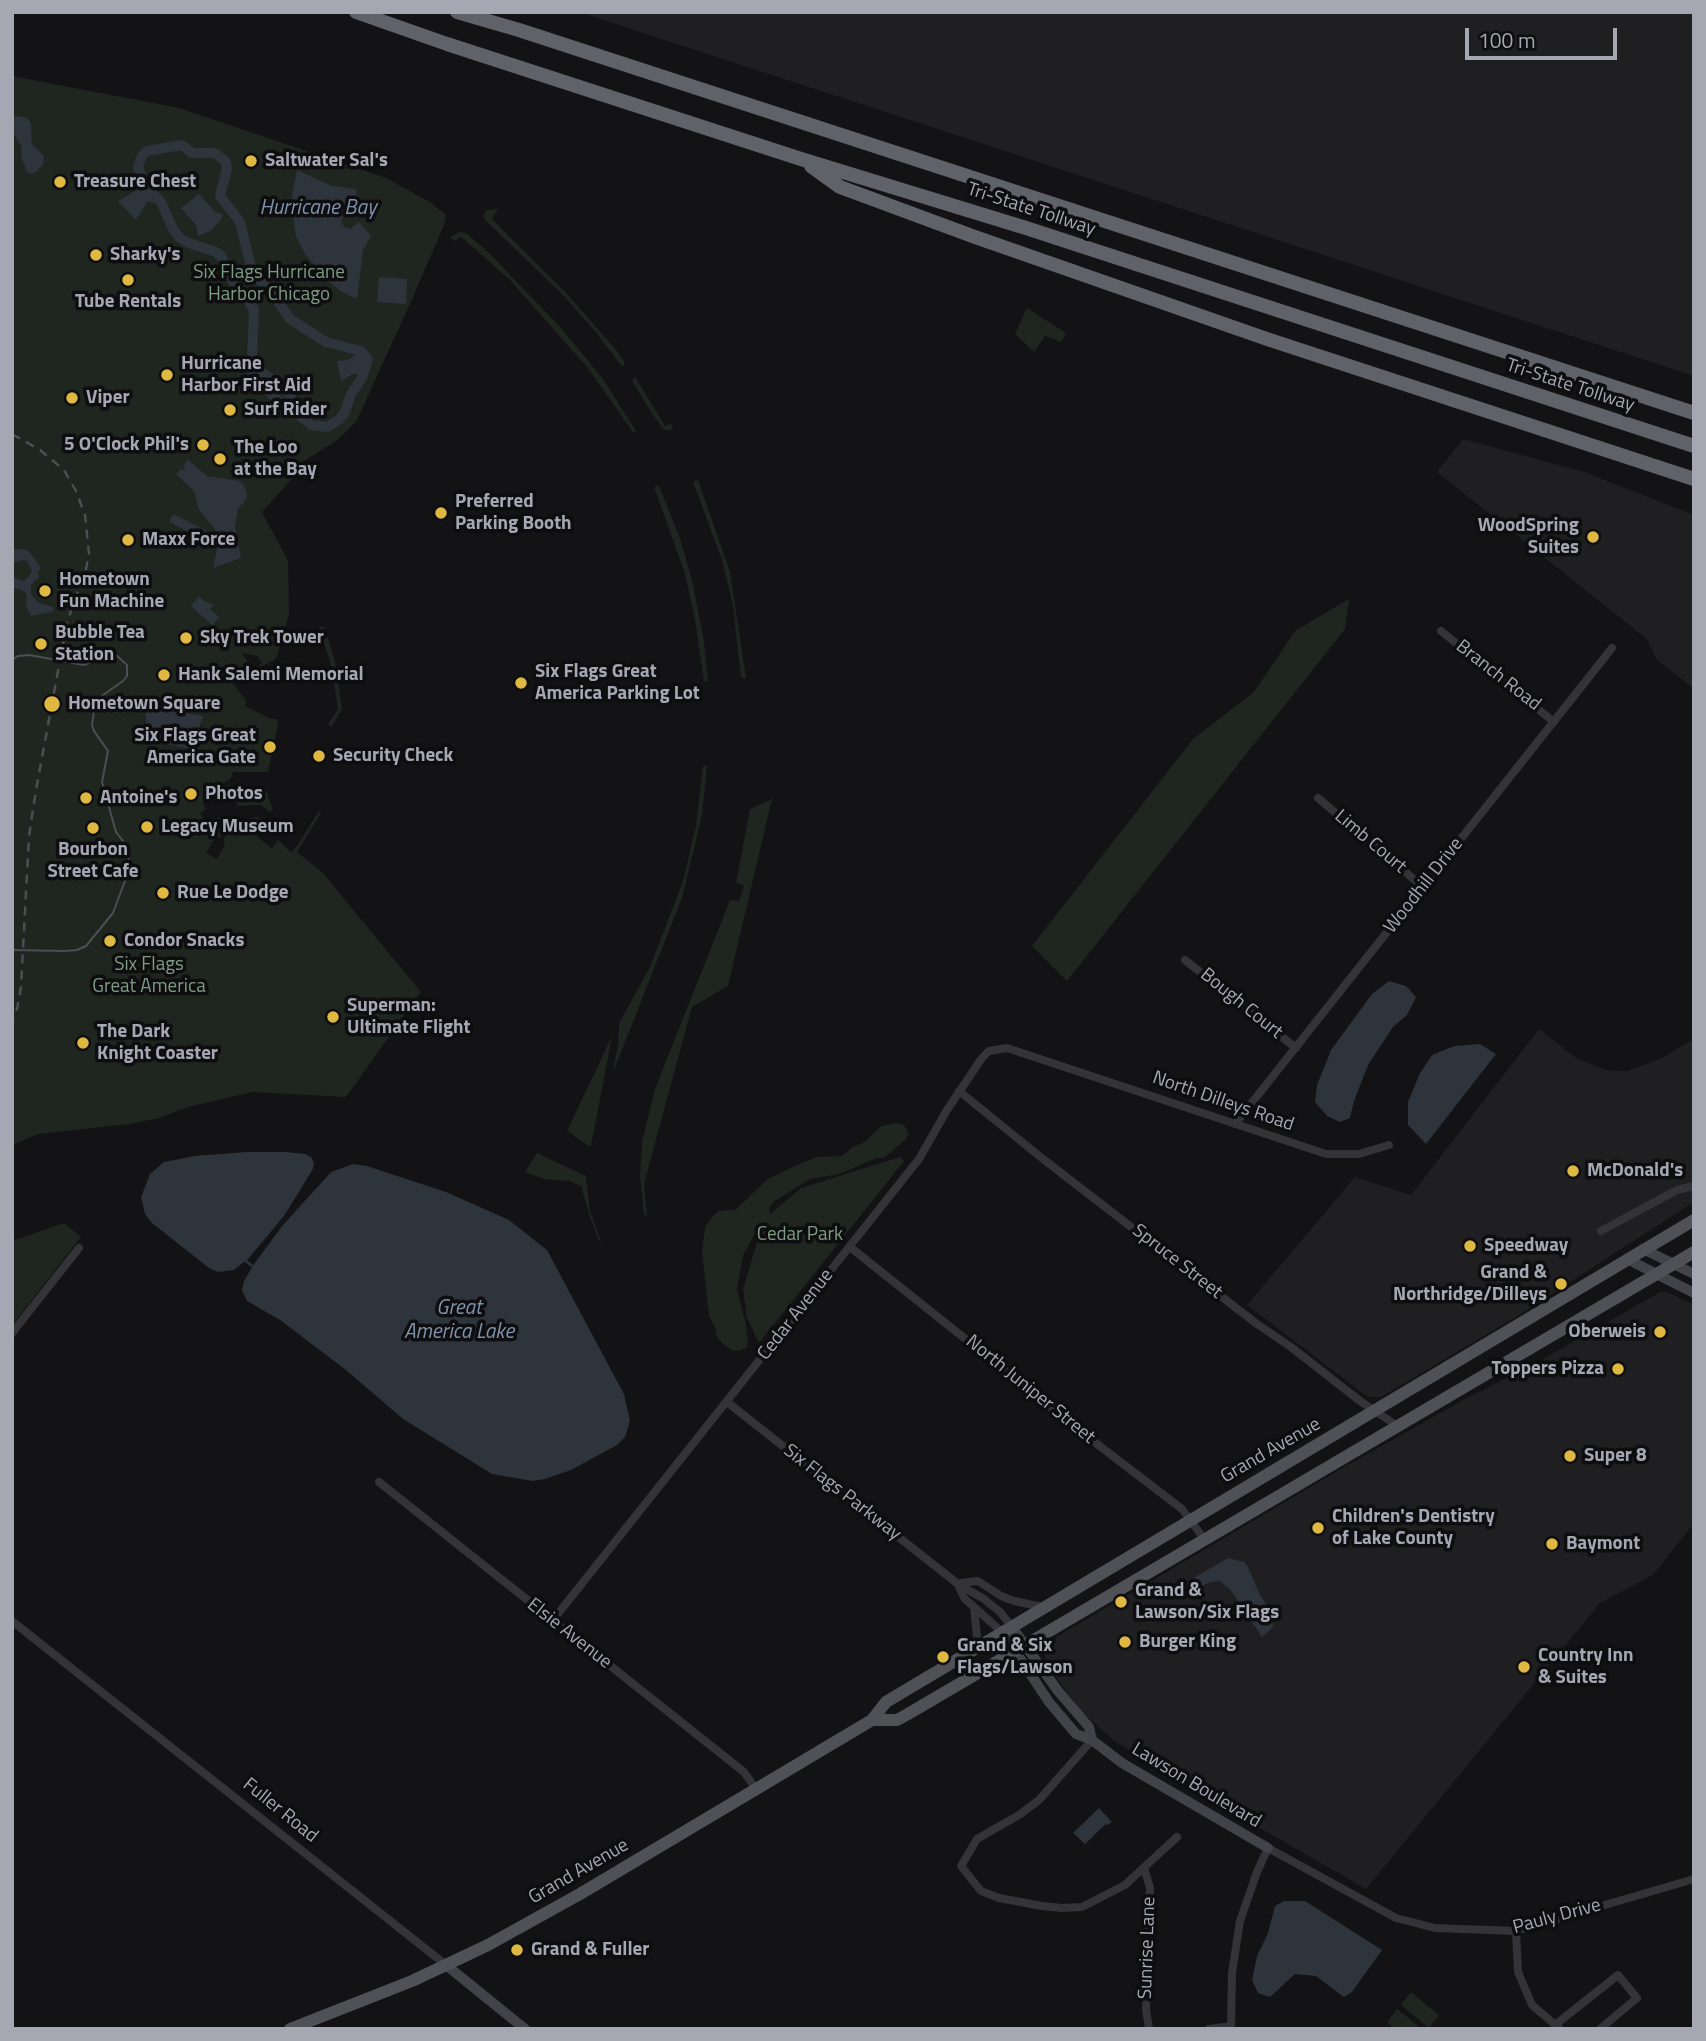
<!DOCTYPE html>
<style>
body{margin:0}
#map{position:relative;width:1706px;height:2041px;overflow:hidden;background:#131214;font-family:"Titillium Web",sans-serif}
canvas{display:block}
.frame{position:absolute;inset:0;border:14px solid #a5a8b3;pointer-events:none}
.scale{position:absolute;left:1465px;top:28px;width:152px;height:32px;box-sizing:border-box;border:4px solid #a5a8b3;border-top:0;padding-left:9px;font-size:21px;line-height:24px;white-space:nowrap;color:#a5a8b3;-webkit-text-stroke:5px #0e0d0f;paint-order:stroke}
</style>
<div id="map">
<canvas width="1706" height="2041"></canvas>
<div class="frame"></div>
<div class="scale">100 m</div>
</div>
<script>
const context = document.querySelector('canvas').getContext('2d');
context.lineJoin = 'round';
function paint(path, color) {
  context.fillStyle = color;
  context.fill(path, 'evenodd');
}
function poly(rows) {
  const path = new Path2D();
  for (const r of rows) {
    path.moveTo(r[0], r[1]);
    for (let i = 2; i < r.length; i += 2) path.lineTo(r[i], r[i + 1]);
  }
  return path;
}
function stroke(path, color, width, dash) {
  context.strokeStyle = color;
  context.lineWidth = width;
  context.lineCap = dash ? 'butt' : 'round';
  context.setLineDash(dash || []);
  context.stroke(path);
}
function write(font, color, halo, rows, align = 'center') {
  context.font = font + ' "Titillium Web",sans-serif';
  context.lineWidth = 7;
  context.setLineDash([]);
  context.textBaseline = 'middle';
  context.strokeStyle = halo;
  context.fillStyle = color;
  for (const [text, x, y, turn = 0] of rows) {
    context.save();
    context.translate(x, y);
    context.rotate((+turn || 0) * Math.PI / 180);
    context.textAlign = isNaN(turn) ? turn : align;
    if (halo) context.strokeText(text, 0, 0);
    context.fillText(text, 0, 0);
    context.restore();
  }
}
const built = poly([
 [579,12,1694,12,1694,376],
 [1463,439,1584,472,1694,515,1694,689,1656,659,1647,639,1437,472],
 [1539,1029,1576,1058,1606,1070,1627,1071,1660,1059,1694,1039,1694,1202,1516,1317,1381,1397,1368,1397,1247,1305,1355,1177,1411,1195],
 [1660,1292,1667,1292,1694,1305,1694,1523,1653,1575,1600,1603,1366,1889,1168,1775,1113,1740,1081,1711,1048,1667,1043,1650,1048,1643,1060,1635,1339,1470,1467,1398,1531,1366]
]);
const green = poly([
 [12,76,179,108,386,178,430,202,446,215,444,225,410,304,356,422,336,441,299,464,298,472,262,512,288,561,289,615,276,659,259,668,258,666,262,663,257,656,242,653,253,670,233,683,246,701,245,706,271,719,277,719,278,723,268,772,233,772,231,778,223,784,225,787,228,785,266,790,273,810,270,812,261,805,254,805,239,806,225,787,209,798,203,804,206,809,200,813,205,821,220,817,229,819,230,823,220,838,217,837,214,840,206,853,217,859,225,844,223,840,236,820,257,817,263,819,269,822,257,837,272,848,278,840,291,852,298,845,318,812,321,813,297,852,322,872,421,992,346,1097,252,1092,188,1107,160,1118,129,1124,38,1134,12,1145],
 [498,209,492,219,568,295,617,351,625,363,624,366,621,365,594,330,562,294,486,221,483,216,486,210],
 [458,232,466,233,488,252,562,329,603,379,636,431,633,432,587,367,510,280,460,236,456,241,450,238],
 [1027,308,1066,333,1061,342,1045,336,1034,352,1015,334],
 [635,377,665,426,671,423,673,430,664,430,653,415,632,381],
 [698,480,730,572,746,678,741,678,733,606,722,560,693,482],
 [659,486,680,538,692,580,704,641,708,681,704,681,695,620,685,574,654,487],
 [1349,599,1345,629,1067,981,1032,946,1193,739,1254,692,1295,631],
 [324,626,335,661,342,710,331,727,328,724,338,709,331,665,319,628],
 [703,766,707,766,702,815,682,898,612,1075,618,1045,619,1023,650,967,683,881,696,826],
 [772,799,728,986,692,1007,644,1184,647,1216,644,1214,640,1176,642,1142,655,1089,730,900,739,901,744,886,736,883,750,809],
 [612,1036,591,1146,589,1146,567,1131],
 [896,1123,904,1125,909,1134,905,1140,884,1158,877,1158,839,1174,810,1179,773,1202,769,1209,770,1214,801,1188,900,1157,904,1161,759,1343,747,1318,743,1289,761,1229,756,1232,743,1255,737,1289,746,1325,748,1344,746,1348,738,1351,732,1350,722,1343,716,1335,715,1327,709,1316,702,1252,705,1227,712,1217,718,1211,735,1210,768,1179,795,1166,816,1157,842,1156,853,1147,865,1142,881,1126],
 [537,1153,586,1176,590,1211,601,1241,599,1241,590,1217,581,1186,569,1181,544,1179,525,1172],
 [64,1223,81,1237,12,1325,12,1241],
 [1411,1992,1439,2015,1429,2028,1401,2005],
 [1397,2009,1422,2029,1395,2029,1387,2022]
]);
const water = poly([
 [16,116,28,118,31,124,32,144,44,156,43,165,36,172,31,174,26,172,25,165,22,161,21,146,12,131,12,119],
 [297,170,332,186,356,189,357,216,343,217,341,221,344,227,350,229,359,222,371,236,363,250,357,299,342,292,328,281,305,254,296,236,291,200],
 [140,176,145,186,161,202,147,202,136,220,118,201,135,191],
 [199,194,214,211,223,215,221,220,210,231,198,236,196,225,181,208],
 [379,277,407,279,406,304,377,302],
 [361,351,368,359,362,378,355,373,341,381,337,361,348,360],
 [188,460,207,476,239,481,245,486,243,488,246,489,247,498,238,509,235,527,241,558,213,568,217,549,215,529,199,510,194,491,176,474,181,469,186,471,183,466],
 [173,514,207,531,203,539,169,522],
 [15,549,28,550,41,568,38,572,39,577,31,585,31,594,38,603,54,607,52,612,31,616,26,607,27,594,22,590,12,588,12,576,23,581,29,577,32,570,27,561,22,560,12,563,12,551],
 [199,596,204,601,214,605,210,609,219,617,212,625,191,606],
 [143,705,203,716,197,733,196,750,136,738,146,725,146,716],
 [1389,981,1406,986,1416,997,1407,1015,1393,1027,1368,1065,1354,1101,1350,1118,1340,1122,1327,1116,1315,1102,1317,1085,1331,1050,1372,994],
 [1480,1044,1496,1054,1426,1144,1408,1125,1408,1102,1420,1073,1432,1055,1454,1046],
 [247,1152,286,1152,305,1154,311,1157,314,1163,313,1169,284,1216,248,1259,234,1270,218,1272,209,1268,152,1223,145,1214,141,1197,150,1174,164,1162,195,1156],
 [353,1164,367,1166,446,1192,509,1220,547,1250,624,1394,630,1421,625,1437,617,1445,571,1470,545,1479,533,1481,492,1474,403,1419,346,1370,280,1320,247,1301,242,1290,244,1281,254,1264,283,1225,331,1172],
 [1228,1558,1244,1562,1247,1565,1260,1595,1271,1611,1273,1627,1262,1637,1230,1589,1220,1581,1210,1582,1177,1598,1179,1591,1190,1580],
 [1099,1808,1112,1822,1108,1825,1106,1824,1085,1844,1073,1833],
 [1284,1901,1305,1901,1382,1950,1352,1992,1344,1997,1316,1976,1295,1974,1270,1997,1258,1993,1252,1980,1257,1956,1268,1933,1275,1906]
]);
const stream = poly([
 [246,1261,252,1266]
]);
const canal = poly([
 [258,279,272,293,290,319,326,342,345,347],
 [233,282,221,256,216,252,186,242,179,237,173,229,161,202,145,186,138,167,142,156,147,151,182,145,192,153,215,153,226,162,227,169,220,196,240,222,252,271],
 [242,293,254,309,252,357,259,370,286,391,297,406,300,416,308,422],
 [252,357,250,368,255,382,267,389,290,413,300,416],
 [311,425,327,427,339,420,345,412,351,394,362,378,368,359,361,351,348,348]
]);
const street = poly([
 [1441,631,1554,722],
 [1318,798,1423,887],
 [1185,960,1296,1048],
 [959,1091,1043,1159,1257,1324,1291,1347,1360,1401,1399,1427],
 [1235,1124,1612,648],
 [1601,1231,1677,1190,1694,1186],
 [850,1247,1101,1447,1182,1509,1204,1539],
 [12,1333,79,1248],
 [727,1402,958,1584,984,1599,1000,1612,1012,1627],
 [379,1482,744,1772,756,1789],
 [961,1583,978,1581,1001,1596,1014,1601,1043,1607],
 [958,1584,964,1598,1003,1633],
 [553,1620,919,1159,947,1110,982,1058,989,1051,1007,1048,1326,1154,1359,1154,1389,1145],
 [12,1621,446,1965],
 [970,1651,977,1637,974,1607],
 [1092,1740,1039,1800,1019,1815,977,1839,961,1866,981,1891,999,1898,1042,1906,1062,1908,1082,1907,1125,1885,1177,1837],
 [1144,1868,1150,1888,1146,2009,1149,2029],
 [1516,1931,1518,1972,1532,2005,1559,2028],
 [1555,2025,1618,1975,1637,1998,1600,2029],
 [1209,2029,1231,2026],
 [1231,2029,1232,1973,1240,1921,1257,1872,1268,1848,1396,1918,1435,1928,1516,1931,1694,1879]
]);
const secondary = poly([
 [1643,1249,1694,1274],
 [1627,1259,1694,1293],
 [1012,1627,1058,1691,1089,1727,1092,1740],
 [1003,1633,1049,1702,1076,1734,1092,1740,1122,1763,1268,1848],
 [446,1965,525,2029]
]);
const primary = poly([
 [872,1720,897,1720,908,1714,1694,1252],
 [290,2029,412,1981,488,1945,580,1894,872,1720,886,1702,1694,1220]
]);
const highway = poly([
 [356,12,447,44,801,159,1026,228,1694,446],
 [457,12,519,30,1694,413],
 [811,166,840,187,975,237,1267,339,1694,479]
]);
const tram = poly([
 [12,660,18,656,29,655,84,665,109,655,116,655,127,665,127,676,123,681,103,695,95,704,92,725,94,731,108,751,102,782,116,832,126,845,129,862,126,878,113,913,86,946,77,950,65,951,12,950]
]);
const rail = poly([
 [12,434,40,450,64,470,76,491,85,515,89,554,86,569,67,622,36,790,29,836,21,987,17,1009,12,1021]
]);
const markers = [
 [251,161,7,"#deb840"],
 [60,182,7,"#deb840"],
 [96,255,7,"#deb840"],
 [128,280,7,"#deb840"],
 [167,375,7,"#deb840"],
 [72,398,7,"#deb840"],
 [230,410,7,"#deb840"],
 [203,445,7,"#deb840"],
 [220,459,7,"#deb840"],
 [441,513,7,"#deb840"],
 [1593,537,7,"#deb840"],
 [128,540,7,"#deb840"],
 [45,591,7,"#deb840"],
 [186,638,7,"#deb840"],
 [41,644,7,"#deb840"],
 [164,675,7,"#deb840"],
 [521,683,7,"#deb840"],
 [52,704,9,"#deb840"],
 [270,747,7,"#deb840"],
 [319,756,7,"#deb840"],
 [191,794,7,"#deb840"],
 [86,798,7,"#deb840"],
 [147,827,7,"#deb840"],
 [93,828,7,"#deb840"],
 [163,893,7,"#deb840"],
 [110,941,7,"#deb840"],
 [333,1017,7,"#deb840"],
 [83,1043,7,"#deb840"],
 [1573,1171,7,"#deb840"],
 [1470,1246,7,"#deb840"],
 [1561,1284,7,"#deb840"],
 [1660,1332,7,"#deb840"],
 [1618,1369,7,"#deb840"],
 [1570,1456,7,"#deb840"],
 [1318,1528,7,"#deb840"],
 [1552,1544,7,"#deb840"],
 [1121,1602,7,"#deb840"],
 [1125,1642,7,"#deb840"],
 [943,1657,7,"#deb840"],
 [1524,1667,7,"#deb840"],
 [517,1950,7,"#deb840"]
];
const poiNames = [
 ["Saltwater Sal's",265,161],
 ["Treasure Chest",74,182],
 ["Sharky's",110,255],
 ["Tube Rentals",128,302,"center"],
 ["Hurricane",181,364],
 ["Harbor First Aid",181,386],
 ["Viper",86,398],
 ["Surf Rider",244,410],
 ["5 O'Clock Phil's",189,445,"right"],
 ["The Loo",234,448],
 ["at the Bay",234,470],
 ["Preferred",455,502],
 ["Parking Booth",455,524],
 ["WoodSpring",1579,526,"right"],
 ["Suites",1579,548,"right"],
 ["Maxx Force",142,540],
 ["Hometown",59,580],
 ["Fun Machine",59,602],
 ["Bubble Tea",55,633],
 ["Station",55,655],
 ["Sky Trek Tower",200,638],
 ["Six Flags Great",535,672],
 ["America Parking Lot",535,694],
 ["Hank Salemi Memorial",178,675],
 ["Hometown Square",68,704],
 ["Six Flags Great",256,736,"right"],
 ["America Gate",256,758,"right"],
 ["Security Check",333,756],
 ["Photos",205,794],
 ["Antoine's",100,798],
 ["Legacy Museum",161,827],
 ["Bourbon",93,850,"center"],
 ["Street Cafe",93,872,"center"],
 ["Rue Le Dodge",177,893],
 ["Condor Snacks",124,941],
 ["Superman:",347,1006],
 ["Ultimate Flight",347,1028],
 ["The Dark",97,1032],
 ["Knight Coaster",97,1054],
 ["McDonald's",1587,1171],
 ["Speedway",1484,1246],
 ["Grand &",1547,1273,"right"],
 ["Northridge/Dilleys",1547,1295,"right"],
 ["Oberweis",1646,1332,"right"],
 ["Toppers Pizza",1604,1369,"right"],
 ["Super 8",1584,1456],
 ["Children's Dentistry",1332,1517],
 ["of Lake County",1332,1539],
 ["Baymont",1566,1544],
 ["Grand &",1135,1591],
 ["Lawson/Six Flags",1135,1613],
 ["Burger King",1139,1642],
 ["Grand & Six",957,1646],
 ["Flags/Lawson",957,1668],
 ["Country Inn",1538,1656],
 ["& Suites",1538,1678],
 ["Grand & Fuller",531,1950]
];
const streetNames = [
 ["Tri-State Tollway",1031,210,18],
 ["Tri-State Tollway",1570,386,18],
 ["Branch Road",1498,676,38],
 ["Limb Court",1370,842,40],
 ["Woodhill Drive",1424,886,-52],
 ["Bough Court",1241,1004,39],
 ["North Dilleys Road",1223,1102,19],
 ["Spruce Street",1177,1262,38],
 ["Cedar Avenue",796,1315,-52],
 ["North Juniper Street",1030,1390,39],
 ["Grand Avenue",1271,1451,-30],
 ["Six Flags Parkway",842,1493,38],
 ["Elsie Avenue",569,1634,38],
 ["Lawson Boulevard",1196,1786,31],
 ["Fuller Road",280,1811,39],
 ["Grand Avenue",579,1872,-30],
 ["Pauly Drive",1557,1917,-15],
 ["Sunrise Lane",1148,1948,-88]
];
const parkNames = [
 ["Six Flags Hurricane",269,273],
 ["Harbor Chicago",269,295],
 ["Six Flags",149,965],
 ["Great America",149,987],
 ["Cedar Park",800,1235]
];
const waterNames = [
 ["Hurricane Bay",318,209],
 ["Great",459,1309],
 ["America Lake",459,1333]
];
paint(built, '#1f1f21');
paint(green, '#1f2620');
paint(water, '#2d343b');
stroke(stream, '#2d343b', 2.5);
stroke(canal, '#2d343b', 10);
stroke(street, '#343438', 8);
stroke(secondary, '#424348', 10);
stroke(primary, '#505157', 12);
stroke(highway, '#606269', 14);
stroke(tram, '#4d4e53', 2);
stroke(rail, '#4d4e53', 2.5, [9, 7]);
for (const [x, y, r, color] of markers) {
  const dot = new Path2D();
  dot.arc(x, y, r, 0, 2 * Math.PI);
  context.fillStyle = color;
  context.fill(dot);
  stroke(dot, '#0e0d0f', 2.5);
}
write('bold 19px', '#a5a8b3', '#0e0d0f', poiNames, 'left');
write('19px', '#a5a8b3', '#0e0d0f', streetNames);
write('19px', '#7e9c83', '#0e0d0f', parkNames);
write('italic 21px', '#7f92ab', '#0e0d0f', waterNames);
</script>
